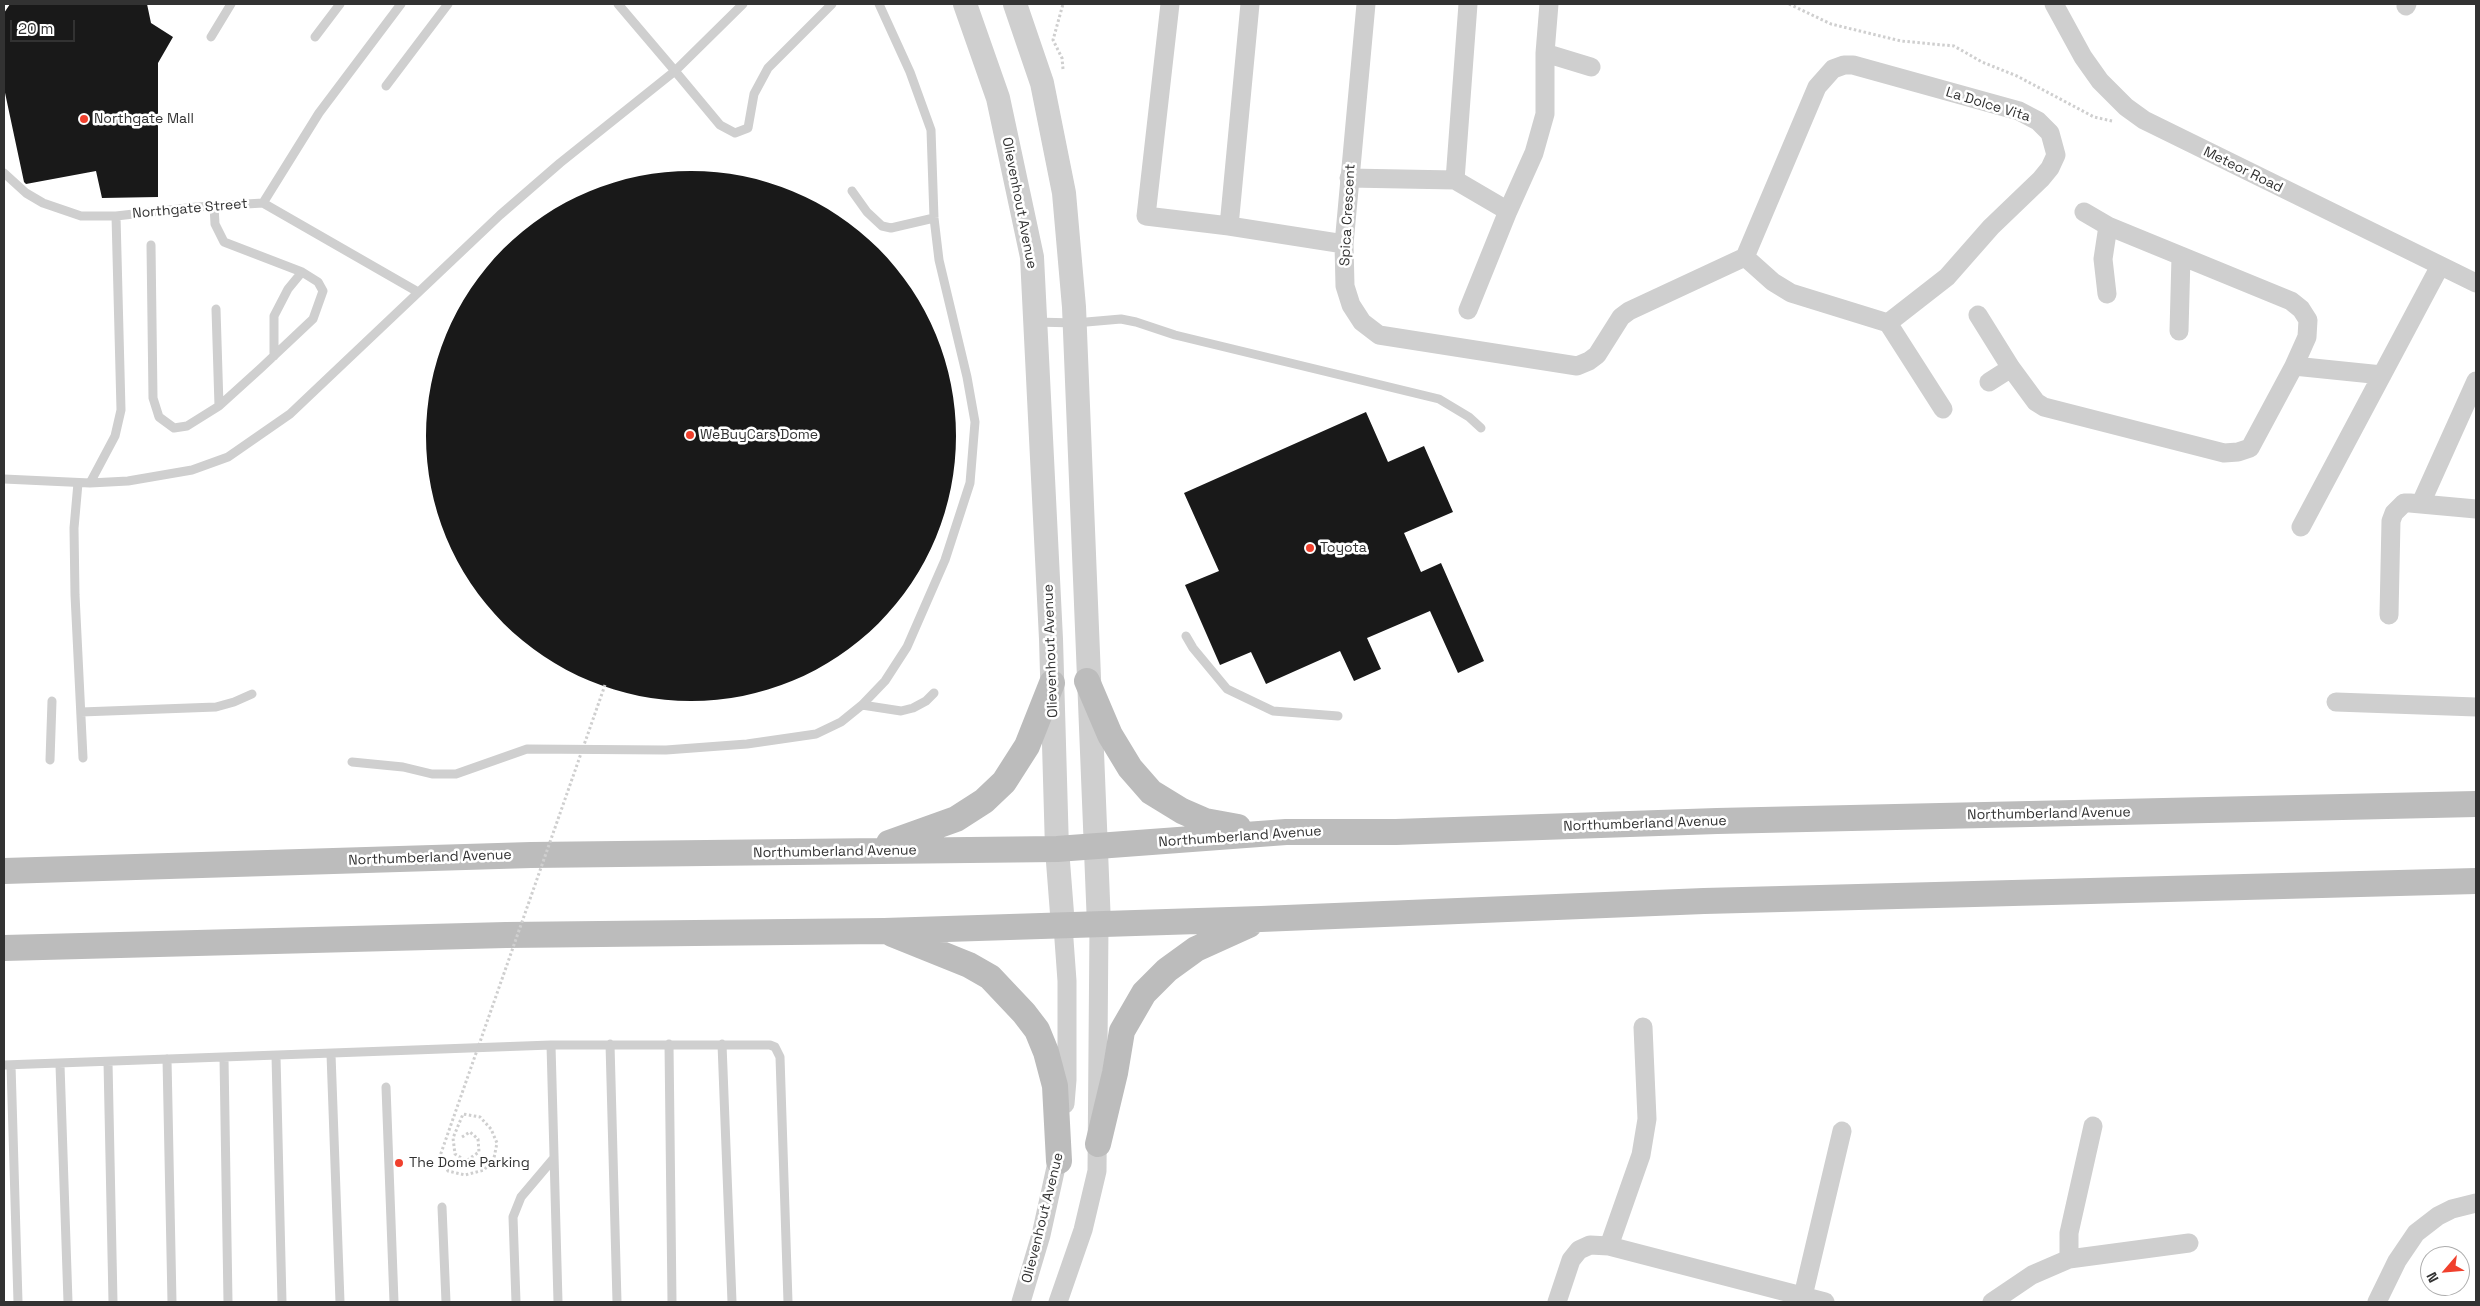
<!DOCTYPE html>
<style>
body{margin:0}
#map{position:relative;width:2480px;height:1306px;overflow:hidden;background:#fff;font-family:"Space Grotesk",sans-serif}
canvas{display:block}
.frame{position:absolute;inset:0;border:5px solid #323232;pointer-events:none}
.north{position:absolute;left:2420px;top:1246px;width:50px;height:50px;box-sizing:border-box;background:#fff;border:1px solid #adadad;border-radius:50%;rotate:243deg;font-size:14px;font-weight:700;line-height:20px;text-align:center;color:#323232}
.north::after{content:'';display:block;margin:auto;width:18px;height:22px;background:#f0402d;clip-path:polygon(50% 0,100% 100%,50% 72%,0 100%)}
.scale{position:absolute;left:10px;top:20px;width:65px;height:22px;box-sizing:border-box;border:2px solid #323232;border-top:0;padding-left:6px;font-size:15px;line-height:18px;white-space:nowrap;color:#323232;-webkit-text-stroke:4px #fff;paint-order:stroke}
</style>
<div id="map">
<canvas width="2480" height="1306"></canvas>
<div class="frame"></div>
<div class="north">N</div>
<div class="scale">20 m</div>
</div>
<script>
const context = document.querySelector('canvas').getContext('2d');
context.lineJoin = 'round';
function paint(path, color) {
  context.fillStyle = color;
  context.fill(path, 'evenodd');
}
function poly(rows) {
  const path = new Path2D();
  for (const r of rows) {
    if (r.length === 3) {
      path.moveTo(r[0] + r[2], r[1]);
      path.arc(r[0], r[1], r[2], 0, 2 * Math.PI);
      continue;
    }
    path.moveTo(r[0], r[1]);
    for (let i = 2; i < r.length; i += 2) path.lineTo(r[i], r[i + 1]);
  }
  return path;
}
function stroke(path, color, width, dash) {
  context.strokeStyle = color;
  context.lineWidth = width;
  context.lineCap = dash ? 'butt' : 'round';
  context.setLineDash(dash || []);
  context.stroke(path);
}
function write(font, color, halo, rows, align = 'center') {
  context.font = font + ' "Space Grotesk",sans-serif';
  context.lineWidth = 5;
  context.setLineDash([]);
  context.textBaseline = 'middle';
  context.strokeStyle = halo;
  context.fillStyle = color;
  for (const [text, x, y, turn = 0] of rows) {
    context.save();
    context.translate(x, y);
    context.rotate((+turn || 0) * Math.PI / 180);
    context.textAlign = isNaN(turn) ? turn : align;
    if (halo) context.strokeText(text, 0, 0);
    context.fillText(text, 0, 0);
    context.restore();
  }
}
const building = poly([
 [10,4,147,4,151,23,173,37,158,63,158,197,102,198,96,171,26,184,24,182,4,88,4,13],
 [691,436,265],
 [1366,412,1388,462,1424,446,1453,512,1404,533,1421,572,1441,563,1484,661,1458,673,1430,611,1367,638,1381,669,1354,681,1340,651,1266,684,1251,652,1220,665,1185,585,1219,571,1184,493]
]);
const path = poly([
 [1789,4,1831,24,1901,41,1954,46,1982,62,2017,76,2094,117,2112,121],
 [1063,69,1062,58,1053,40,1063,4]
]);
const service = poly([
 [618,4,675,71,743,4],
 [211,37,231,4],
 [315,37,340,4],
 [386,86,448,4],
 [4,173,26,193,43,203,81,216,116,216,196,207,263,203,319,113,401,4],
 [852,191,867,212,882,226,891,228,934,218],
 [263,203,418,292],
 [151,245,153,398,159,417,174,428,187,426,219,406,261,368,313,319,323,291,318,282,302,272,224,242,215,224,214,206],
 [216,309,219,406],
 [1036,322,1075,323,1121,319,1136,322,1175,335,1439,399,1469,417,1481,428],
 [274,356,274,316,288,289,302,272],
 [4,479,90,483,128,481,192,470,228,457,290,414,500,215,560,163,675,71,720,125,735,133,748,128,754,94,768,68,832,4],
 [78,483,74,528,75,595,83,758],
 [90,483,115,436,121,410,116,216],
 [1186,636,1193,648,1227,689,1273,711,1338,716],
 [862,705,901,711,913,708,926,701,934,693],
 [81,712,216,707,234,702,252,694],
 [50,760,52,701],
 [352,762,403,767,432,774,456,774,527,749,666,750,747,744,816,734,841,722,862,705,885,681,907,647,945,560,970,483,975,422,967,377,939,260,934,218,931,130,910,72,879,4],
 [610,1044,617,1302],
 [669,1044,672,1302],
 [722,1044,732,1302],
 [551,1045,558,1302],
 [331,1054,340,1302],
 [276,1056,282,1302],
 [224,1058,228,1302],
 [167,1059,172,1302],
 [108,1062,113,1302],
 [4,1065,551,1045,770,1045,775,1047,780,1057,788,1302],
 [11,1065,18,1302],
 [60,1065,68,1302],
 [386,1087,394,1302],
 [442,1207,446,1302],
 [516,1302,513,1217,521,1197,554,1158]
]);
const minor = poly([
 [1170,4,1146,216,1229,226],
 [1250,4,1229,226,1344,244],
 [1366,4,1344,244,1345,286,1351,305,1362,322,1379,335,1577,366,1589,361,1597,355,1621,317,1629,311,1745,257,1817,87,1833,69,1844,65,1853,65,2019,111,2038,121,2050,133,2056,155,2050,168,2041,179,1991,227,1947,277,1888,323],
 [2054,4,2083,57,2100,81,2126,107,2144,120,2476,283],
 [2406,6,2407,4],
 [1545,53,1591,67],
 [1349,178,1455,180,1468,4],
 [1455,180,1508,211,1468,310],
 [1508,211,1534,153,1545,114,1545,53,1549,4],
 [1745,257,1773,282,1791,293,1888,323],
 [2107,294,2103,259,2108,226],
 [1978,315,2011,368,2036,402,2044,407,2224,453,2238,452,2250,448,2294,366,2307,337,2308,320,2301,309,2291,301,2108,226,2084,212],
 [1888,323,1943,409],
 [2179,331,2181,257],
 [2294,366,2382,375],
 [1989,382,2011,368],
 [2421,503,2476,381],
 [2301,527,2440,266],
 [2389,615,2391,521,2394,513,2404,503,2410,503,2476,509],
 [2336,702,2476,707],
 [1063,926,1067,981,1067,1080,1065,1104],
 [1609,1246,1641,1155,1647,1119,1643,1027],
 [2069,1259,2069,1233,2093,1126],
 [1803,1296,1842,1131],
 [1021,1302,1041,1235,1060,1149],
 [1058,1302,1083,1230,1097,1171,1099,925],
 [1557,1302,1571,1260,1579,1250,1590,1245,1609,1246,1825,1302],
 [1992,1302,2032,1275,2069,1259,2189,1243],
 [2377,1302,2397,1261,2416,1233,2438,1216,2452,1209,2476,1203]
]);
const tertiary = poly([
 [965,4,998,98,1032,257,1051,639,1057,849,1063,926],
 [1015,4,1042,83,1064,193,1074,307,1099,925]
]);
const secondary = poly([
 [1087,681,1110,735,1130,768,1151,792,1182,811,1205,821,1238,827],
 [889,843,956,819,984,801,1004,782,1027,746,1052,683],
 [4,871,531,855,1057,849,1286,832,1396,832,1717,821,2476,804],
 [892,934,969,965,990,977,1024,1013,1037,1030,1046,1052,1055,1086,1059,1161],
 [4,948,506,935,884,931,1261,919,1704,901,2476,881],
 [1098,1144,1115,1073,1122,1031,1144,993,1167,970,1196,949,1249,925]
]);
const pathBridge = poly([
 [462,1137,470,1132,478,1139,479,1152,466,1161,455,1154,453,1138,463,1114,480,1117,491,1129,497,1143,494,1158,484,1170,465,1175,448,1171,440,1156,605,685]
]);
const markers = [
 [84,119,5,"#f0402d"],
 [690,435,5,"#f0402d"],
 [1310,548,5,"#f0402d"],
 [399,1163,5,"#f0402d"]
];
const streetNames = [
 ["La Dolce Vita",1988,105,17],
 ["Meteor Road",2243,170,26],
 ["Olievenhout Avenue",1019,203,79],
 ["Northgate Street",190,209,-5],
 ["Spica Crescent",1348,215,-87],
 ["Olievenhout Avenue",1051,651,-92],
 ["Northumberland Avenue",2049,814,-1],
 ["Northumberland Avenue",1645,824,-2],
 ["Northumberland Avenue",1240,837,-4],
 ["Northumberland Avenue",835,852,-1],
 ["Northumberland Avenue",430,858,-2],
 ["Olievenhout Avenue",1043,1218,-76]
];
const poiNames = [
 ["Northgate Mall",94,119],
 ["WeBuyCars Dome",700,435],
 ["Toyota",1320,548],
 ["The Dome Parking",409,1163]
];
paint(building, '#191919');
stroke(path, '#cfcfcf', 3, [2.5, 2.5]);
stroke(service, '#cfcfcf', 9);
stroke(minor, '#cfcfcf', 19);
stroke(tertiary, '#cfcfcf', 24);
stroke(secondary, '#bcbcbc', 26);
stroke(pathBridge, '#cfcfcf', 3, [2.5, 2.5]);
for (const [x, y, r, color] of markers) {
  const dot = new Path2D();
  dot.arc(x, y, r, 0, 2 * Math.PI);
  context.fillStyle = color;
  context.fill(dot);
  stroke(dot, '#fff', 2);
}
write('14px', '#323232', '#fff', streetNames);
write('14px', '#323232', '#fff', poiNames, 'left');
</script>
